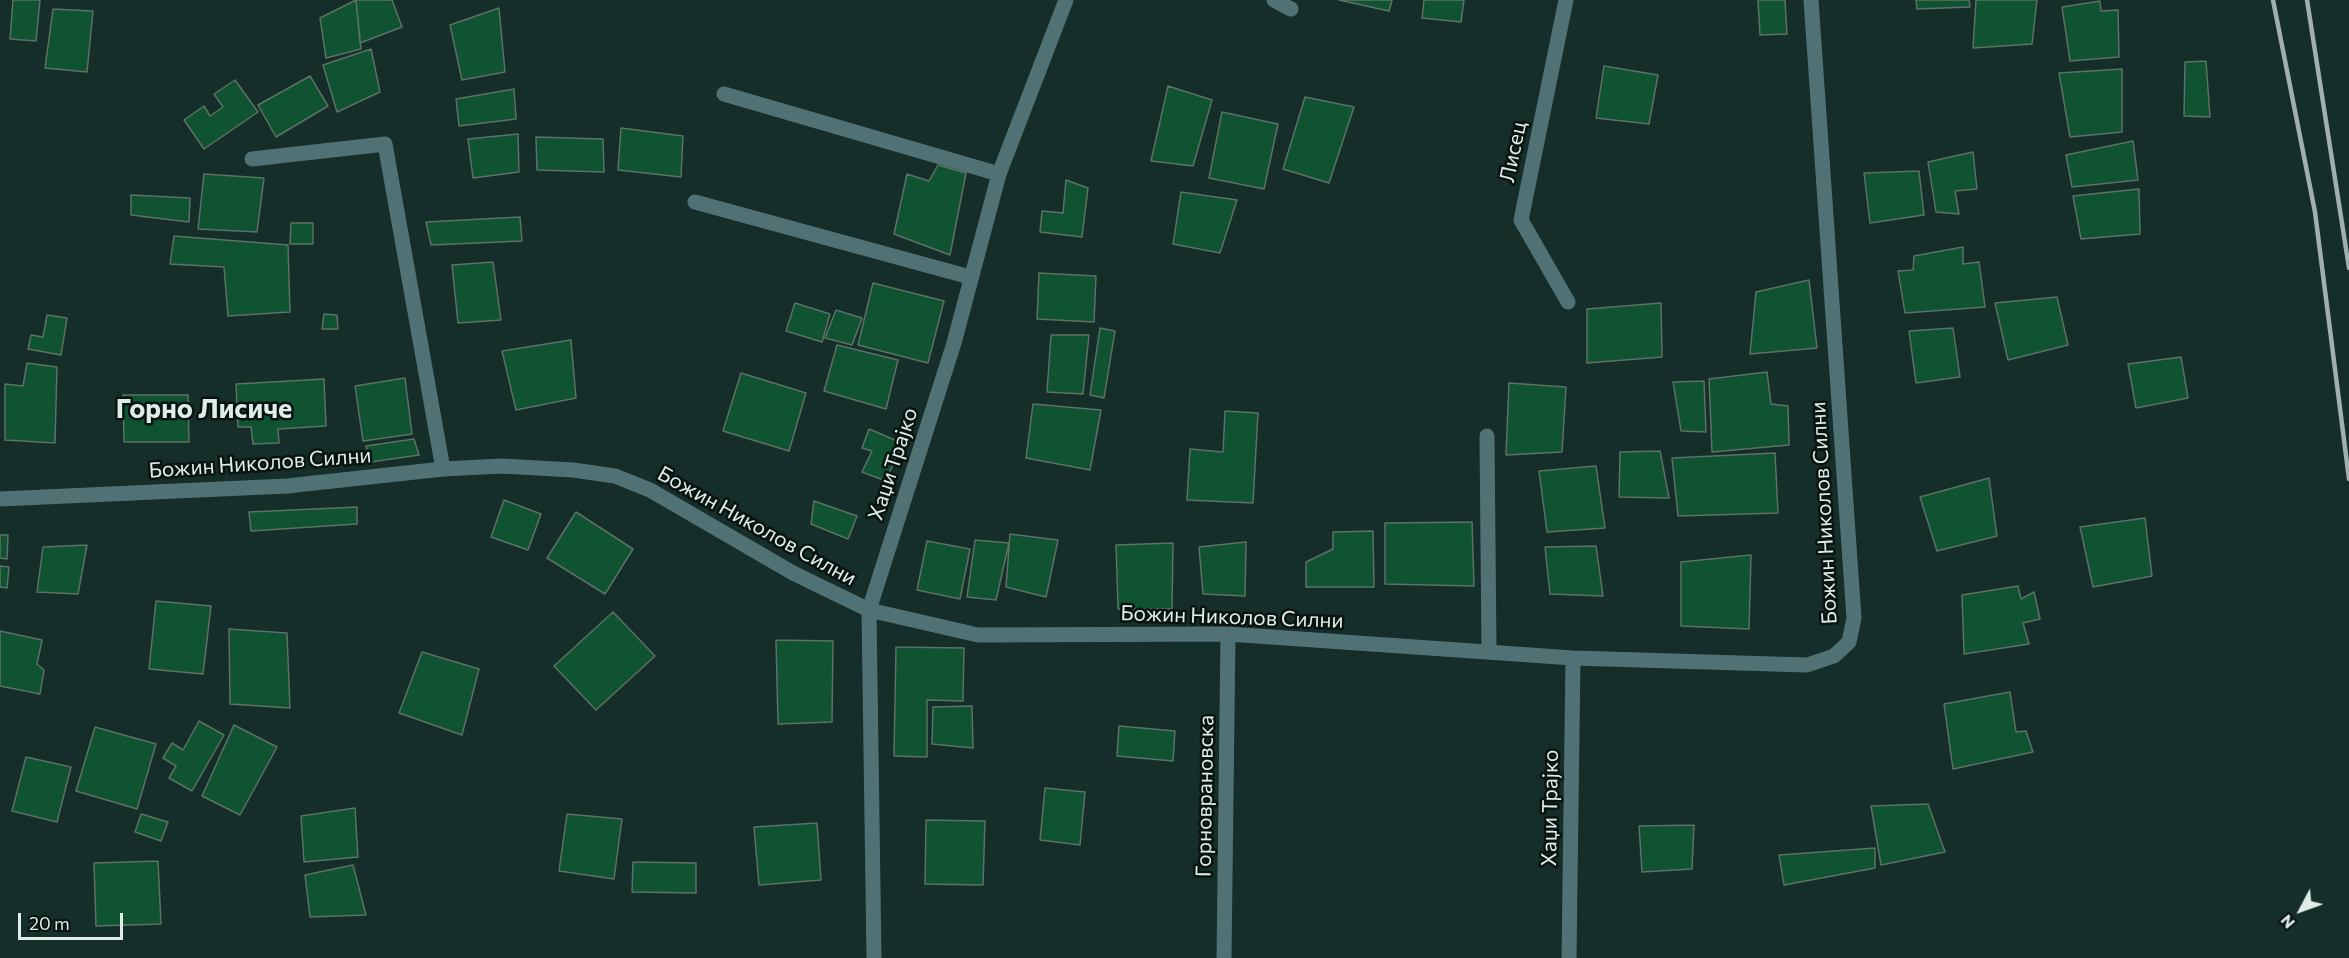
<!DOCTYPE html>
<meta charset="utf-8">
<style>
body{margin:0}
#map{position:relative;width:2349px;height:958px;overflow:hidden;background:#152e29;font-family:Commissioner,sans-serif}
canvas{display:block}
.north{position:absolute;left:2271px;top:880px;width:60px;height:60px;-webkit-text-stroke:4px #091411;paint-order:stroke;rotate:229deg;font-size:16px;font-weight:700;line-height:24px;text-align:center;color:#dfedea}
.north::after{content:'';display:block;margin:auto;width:21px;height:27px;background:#dfedea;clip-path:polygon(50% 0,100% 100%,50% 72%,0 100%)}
.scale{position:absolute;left:18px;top:913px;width:105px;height:27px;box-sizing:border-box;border:3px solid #dfedea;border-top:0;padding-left:8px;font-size:18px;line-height:21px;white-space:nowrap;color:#dfedea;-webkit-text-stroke:4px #091411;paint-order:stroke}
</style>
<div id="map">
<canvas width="2349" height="958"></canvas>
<div class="north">N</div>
<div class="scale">20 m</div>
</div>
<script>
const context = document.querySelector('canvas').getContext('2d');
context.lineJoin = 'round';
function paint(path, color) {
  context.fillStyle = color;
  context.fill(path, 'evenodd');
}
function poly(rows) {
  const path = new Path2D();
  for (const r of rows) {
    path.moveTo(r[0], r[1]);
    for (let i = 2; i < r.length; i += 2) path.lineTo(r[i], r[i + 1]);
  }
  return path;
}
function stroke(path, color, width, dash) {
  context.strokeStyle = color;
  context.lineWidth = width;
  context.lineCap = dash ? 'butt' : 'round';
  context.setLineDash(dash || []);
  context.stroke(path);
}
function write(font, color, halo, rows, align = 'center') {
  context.font = font + ' Commissioner,sans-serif';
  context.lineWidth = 5;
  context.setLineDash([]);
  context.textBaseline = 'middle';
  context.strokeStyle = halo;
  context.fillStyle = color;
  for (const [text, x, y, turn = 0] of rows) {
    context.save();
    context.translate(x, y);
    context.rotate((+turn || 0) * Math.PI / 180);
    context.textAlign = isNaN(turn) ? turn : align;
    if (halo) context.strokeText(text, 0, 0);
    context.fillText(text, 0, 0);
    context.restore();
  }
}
const building = poly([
 [13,0,40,0,36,41,10,39,13,0],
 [356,0,361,49,326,58,320,18,356,0],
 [356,0,392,0,402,27,360,43,356,0],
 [1339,0,1392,0,1389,11,1339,0],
 [1424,0,1464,0,1461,22,1422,18,1424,0],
 [1758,0,1785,0,1787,34,1760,35,1758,0],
 [1916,0,1969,0,1970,7,1917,9,1916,0],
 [1976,0,2037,0,2032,44,1973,48,1976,0],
 [2100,1,2101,11,2118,10,2119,57,2070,61,2062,7,2100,1],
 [499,8,505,72,462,80,450,25,499,8],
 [53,9,93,11,87,72,45,68,53,9],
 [371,49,380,92,337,112,323,65,371,49],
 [2206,61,2210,117,2184,116,2185,62,2206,61],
 [1604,66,1658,75,1649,124,1596,118,1604,66],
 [2122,69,2122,132,2070,137,2059,73,2122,69],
 [310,76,328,106,276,137,258,105,310,76],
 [235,80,258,112,204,149,184,120,204,106,210,116,223,107,214,94,235,80],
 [1168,86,1212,100,1193,166,1151,161,1168,86],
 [514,89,516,119,459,126,456,99,514,89],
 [1305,97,1354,107,1329,183,1283,169,1305,97],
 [1222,112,1278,124,1264,189,1209,178,1222,112],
 [621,128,683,136,681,177,618,170,621,128],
 [518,134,519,172,473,178,468,139,518,134],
 [536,137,603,139,604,172,537,170,536,137],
 [2133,141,2138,180,2072,187,2066,155,2133,141],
 [1973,152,1977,189,1955,191,1959,214,1936,212,1928,162,1973,152],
 [938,165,966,173,950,255,894,234,907,174,929,181,938,165],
 [1919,171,1924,215,1870,223,1864,173,1919,171],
 [204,174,264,178,257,232,198,229,204,174],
 [1066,180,1088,188,1082,237,1040,232,1042,211,1063,213,1066,180],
 [2139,189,2140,234,2081,239,2073,196,2139,189],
 [1181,192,1237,200,1220,253,1173,244,1181,192],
 [131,195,190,198,189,222,131,215,131,195],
 [520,217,522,241,431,245,426,222,520,217],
 [291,223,313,223,313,244,290,244,291,223],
 [174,236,288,245,290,312,228,316,224,267,170,264,174,236],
 [1963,247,1963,264,1979,262,1985,307,1905,313,1898,271,1913,270,1914,256,1963,247],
 [493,262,501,320,458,323,452,265,493,262],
 [1039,273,1096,276,1094,322,1037,319,1039,273],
 [1809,280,1817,348,1750,354,1756,292,1809,280],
 [873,283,944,301,928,363,858,345,873,283],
 [2057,297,2068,345,2008,360,1995,303,2057,297],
 [795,303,830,314,822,342,786,331,795,303],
 [1661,303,1662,357,1587,363,1587,309,1661,303],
 [836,310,862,318,852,345,825,338,836,310],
 [324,314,337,315,338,329,322,329,324,314],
 [47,315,67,318,61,355,28,349,31,335,43,337,47,315],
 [1100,328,1115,331,1104,398,1090,395,1100,328],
 [1953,328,1960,377,1916,383,1909,331,1953,328],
 [1051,335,1089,335,1083,394,1047,392,1051,335],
 [571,340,576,398,516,410,502,351,571,340],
 [837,345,898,360,886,409,824,391,837,345],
 [2181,357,2188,398,2136,408,2128,364,2181,357],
 [27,363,57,367,55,443,5,440,5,384,23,386,27,363],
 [1767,372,1771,404,1788,406,1789,445,1712,452,1709,379,1767,372],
 [741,373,806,393,789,451,723,431,741,373],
 [405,378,412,434,363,441,355,386,405,378],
 [324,379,326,426,278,429,279,443,253,444,251,427,238,427,236,384,324,379],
 [1704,381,1706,432,1681,431,1673,382,1704,381],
 [1509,383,1566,387,1562,452,1506,455,1509,383],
 [123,395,188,395,189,442,124,442,123,395],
 [1033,404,1101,410,1090,470,1026,458,1033,404],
 [1225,411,1258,413,1253,503,1187,500,1190,449,1223,452,1225,411],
 [869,429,902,443,886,481,862,472,872,451,862,448,869,429],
 [414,439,419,455,370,462,366,446,414,439],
 [1660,451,1669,498,1619,497,1620,452,1660,451],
 [1775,453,1778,513,1678,516,1672,458,1775,453],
 [1596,466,1605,528,1547,532,1539,471,1596,466],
 [1989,478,1997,536,1937,551,1920,497,1989,478],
 [504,500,541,514,528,550,491,537,504,500],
 [814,501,857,516,848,539,811,524,814,501],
 [357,507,357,524,251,531,249,512,357,507],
 [576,512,633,549,605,594,547,558,576,512],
 [2145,518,2152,576,2093,587,2080,527,2145,518],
 [1472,522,1474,586,1385,584,1385,523,1472,522],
 [1373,531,1374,587,1306,587,1306,562,1333,549,1333,532,1373,531],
 [1010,534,1058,540,1046,597,1006,587,1010,534],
 [0,535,8,535,7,559,0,558,0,535],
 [975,540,1009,543,996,600,967,597,975,540],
 [927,541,970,549,960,599,917,590,927,541],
 [1246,542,1245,596,1203,594,1199,547,1246,542],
 [1173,543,1172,609,1118,609,1116,545,1173,543],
 [87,545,78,594,37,592,43,547,87,545],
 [1596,546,1603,596,1550,594,1545,547,1596,546],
 [1751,555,1749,629,1681,626,1681,562,1751,555],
 [0,566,9,567,7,588,0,587,0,566],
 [2018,586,2021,599,2034,592,2040,619,2023,623,2029,644,1964,654,1962,595,2018,586],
 [156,601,211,606,203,674,149,669,156,601],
 [613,612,655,656,596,710,554,666,613,612],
 [229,629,287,633,290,708,230,704,229,629],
 [0,631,42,640,37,664,44,670,40,694,0,686,0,631],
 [776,640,833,641,832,722,778,724,776,640],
 [896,647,964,648,963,701,927,700,927,757,894,756,896,647],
 [422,652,479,669,462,735,399,713,422,652],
 [2010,692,2016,732,2026,731,2033,752,1953,769,1944,704,2010,692],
 [972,706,973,748,932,744,933,707,972,706],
 [199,721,224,735,192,791,169,778,176,766,163,758,172,743,183,750,199,721],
 [234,725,277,747,240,815,202,796,234,725],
 [1119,726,1175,731,1173,761,1117,756,1119,726],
 [95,727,156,744,137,809,76,791,95,727],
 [26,757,71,767,57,822,12,811,26,757],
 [1045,788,1085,792,1080,845,1040,840,1045,788],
 [1928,804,1945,852,1881,865,1871,806,1928,804],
 [355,808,358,857,304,862,301,816,355,808],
 [141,814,168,822,161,841,135,832,141,814],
 [567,814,622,819,614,879,559,871,567,814],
 [926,820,985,821,983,885,925,884,926,820],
 [817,823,821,880,759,885,754,827,817,823],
 [1694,825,1692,869,1642,872,1639,826,1694,825],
 [1875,848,1875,868,1784,885,1779,855,1875,848],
 [158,861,161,924,96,926,94,863,158,861],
 [633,862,696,863,696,893,632,892,633,862],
 [353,865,366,915,310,917,305,875,353,865]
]);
const service = poly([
 [724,94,999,174]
]);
const minor = poly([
 [1274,0,1291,9],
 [1566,0,1521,220,1568,302],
 [252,159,385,144,443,469],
 [695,202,970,277],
 [1487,436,1489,651],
 [0,499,287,486,443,469,502,466,573,470,615,476,650,490,793,573,869,610,978,635,1228,634,1573,658,1807,665,1834,656,1849,642,1854,618,1811,0],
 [874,958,869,610,954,343,999,174,1066,0],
 [1224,958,1228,634],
 [1569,958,1573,658]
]);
const rail = poly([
 [2273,0,2315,212,2349,479],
 [2307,0,2349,268]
]);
const streetNames = [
 ["Лисец",1513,152,-78],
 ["Божин Николов Силни",260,463,-4],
 ["Хаџи Трајко",893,464,-72],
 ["Божин Николов Силни",1824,513,-93],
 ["Божин Николов Силни",757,526,29],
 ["Божин Николов Силни",1232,617,2],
 ["Горноврановска",1205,796,-89],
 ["Хаџи Трајко",1550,808,-89]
];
const districtNames = [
 ["Горно Лисиче",204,409]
];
paint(building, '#105332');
stroke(building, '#5d7164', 1.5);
stroke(service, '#517275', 15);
stroke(minor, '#517275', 15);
stroke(rail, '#9fb0ad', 4.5);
write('21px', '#dfedea', '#091411', streetNames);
write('bold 27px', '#dfedea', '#091411', districtNames);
</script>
